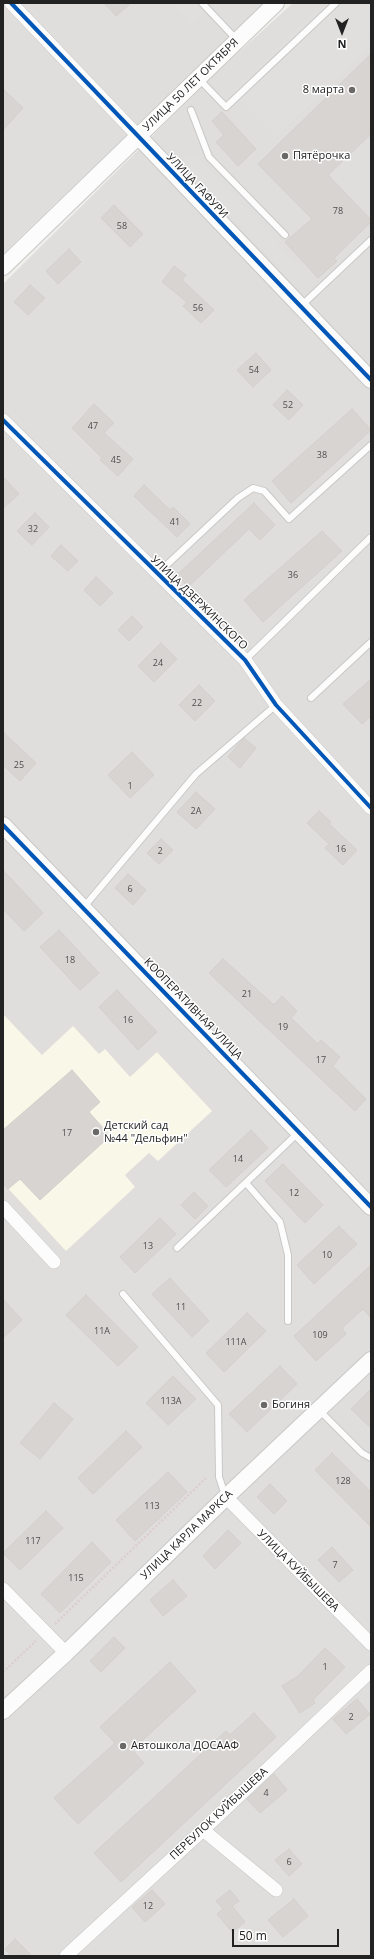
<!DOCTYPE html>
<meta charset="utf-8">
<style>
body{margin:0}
#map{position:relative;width:374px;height:1959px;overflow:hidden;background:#f0eeeb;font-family:"Open Sans",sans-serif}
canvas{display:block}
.frame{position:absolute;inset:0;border:4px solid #222;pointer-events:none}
.north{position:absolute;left:322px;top:12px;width:40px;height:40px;-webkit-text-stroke:3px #fff;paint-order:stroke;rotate:180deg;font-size:11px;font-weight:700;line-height:16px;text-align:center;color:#222}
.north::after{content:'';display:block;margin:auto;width:14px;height:18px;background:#222;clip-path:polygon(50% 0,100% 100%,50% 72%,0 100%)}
.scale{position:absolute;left:232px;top:1929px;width:107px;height:18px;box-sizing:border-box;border:2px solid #222;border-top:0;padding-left:5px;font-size:12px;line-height:14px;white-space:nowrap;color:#222;-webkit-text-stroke:3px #fff;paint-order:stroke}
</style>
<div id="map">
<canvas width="374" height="1959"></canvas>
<div class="frame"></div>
<div class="north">N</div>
<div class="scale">50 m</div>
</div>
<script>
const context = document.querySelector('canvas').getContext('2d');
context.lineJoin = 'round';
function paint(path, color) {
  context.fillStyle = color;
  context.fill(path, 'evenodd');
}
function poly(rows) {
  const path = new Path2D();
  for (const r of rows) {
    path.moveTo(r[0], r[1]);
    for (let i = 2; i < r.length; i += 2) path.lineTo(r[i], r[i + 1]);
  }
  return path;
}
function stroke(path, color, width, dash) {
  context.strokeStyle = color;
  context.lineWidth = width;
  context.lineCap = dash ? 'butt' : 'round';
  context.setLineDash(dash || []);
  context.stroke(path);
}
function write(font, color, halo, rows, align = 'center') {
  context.font = font + ' "Open Sans",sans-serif';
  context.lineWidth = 3;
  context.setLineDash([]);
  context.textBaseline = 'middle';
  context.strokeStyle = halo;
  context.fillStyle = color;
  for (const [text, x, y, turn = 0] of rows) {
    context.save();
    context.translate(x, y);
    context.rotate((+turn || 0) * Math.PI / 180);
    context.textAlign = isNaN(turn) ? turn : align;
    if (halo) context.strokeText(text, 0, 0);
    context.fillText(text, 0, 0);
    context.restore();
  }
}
const residential = poly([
 [3,3,264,3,3,254],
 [293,3,371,3,371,1956,3,1956,3,284,219,70]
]);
const education = poly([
 [3,1014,42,1055,73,1026,99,1054,105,1049,130,1077,157,1052,212,1111,158,1161,149,1153,125,1175,135,1187,66,1251,3,1183]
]);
const parking = poly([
 [172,3,214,3,192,24],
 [322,3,371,3,371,30,368,33,371,37,371,46,276,138,231,91],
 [197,156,303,270,296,287,184,166,182,160]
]);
const building = poly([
 [104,3,131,3,116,16,104,3],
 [371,54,371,134,328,175,371,220,371,222,334,258,337,261,318,278,285,242,312,219,258,164,371,54],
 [3,89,23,108,3,130,3,89],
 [222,112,256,149,238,166,216,142,224,135,212,121,222,112],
 [114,205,143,234,130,247,101,218,114,205],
 [69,249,81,262,58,284,46,271,69,249],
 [174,266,186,275,182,280,214,310,201,323,183,306,187,302,162,282,174,266],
 [30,285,45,298,28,315,14,302,30,285],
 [256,353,271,370,253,387,237,370,256,353],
 [287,390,303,405,289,420,273,405,287,390],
 [94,404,114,423,104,433,133,459,118,476,100,460,102,458,72,428,94,404],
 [352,409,371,430,291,503,272,481,352,409],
 [3,477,19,494,3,508,3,477],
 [144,485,170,510,173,507,190,524,177,537,134,496,144,485],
 [254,503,275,525,260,540,249,529,188,587,177,575,254,503],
 [35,513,49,527,32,545,17,531,35,513],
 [322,531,342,551,263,622,244,600,322,531],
 [61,545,78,561,68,571,51,556,61,545],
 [96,577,113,593,100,606,84,590,96,577],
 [132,616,143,627,129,641,118,630,132,616],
 [161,643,177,659,154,682,138,666,161,643],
 [371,679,371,716,362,724,343,704,371,679],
 [199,685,215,701,195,721,179,705,199,685],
 [3,732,36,763,20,781,3,765,3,732],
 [244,738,256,748,240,768,228,757,244,738],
 [132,752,154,775,130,798,108,775,132,752],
 [196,792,215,809,196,829,177,812,196,792],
 [319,811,331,822,329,824,357,850,343,865,325,848,329,844,307,823,319,811],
 [161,839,173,850,159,864,147,853,161,839],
 [3,870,43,913,24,931,3,909,3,870],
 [128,874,146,890,133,905,115,888,128,874],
 [59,930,99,973,80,990,40,947,59,930],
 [223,959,274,1005,282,996,297,1011,291,1018,318,1044,321,1040,340,1057,333,1066,366,1099,355,1111,209,973,223,959],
 [117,990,157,1032,138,1050,99,1007,117,990],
 [72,1070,100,1102,89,1112,110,1136,40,1200,20,1179,8,1189,3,1183,3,1130,72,1070],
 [251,1130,268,1148,226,1187,209,1170,251,1130],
 [283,1164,323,1205,305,1223,265,1181,283,1164],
 [194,1192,208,1206,195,1219,181,1205,194,1192],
 [160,1218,176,1234,135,1273,120,1257,160,1218],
 [339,1226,357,1244,314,1284,297,1265,339,1226],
 [371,1265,371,1318,363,1309,342,1328,346,1334,316,1361,294,1336,371,1265],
 [170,1278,209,1321,192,1337,152,1294,170,1278],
 [86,1295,138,1347,118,1366,66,1315,86,1295],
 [3,1299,22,1320,3,1338,3,1299],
 [247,1313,266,1331,224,1372,206,1353,247,1313],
 [280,1366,297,1384,247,1432,229,1414,280,1366],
 [173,1376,196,1399,168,1425,146,1403,173,1376],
 [371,1389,371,1428,351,1409,371,1389],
 [54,1403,73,1419,40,1459,20,1443,54,1403],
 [126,1431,142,1447,93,1494,78,1478,126,1431],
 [332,1453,371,1492,371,1527,315,1470,332,1453],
 [168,1472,187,1492,135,1541,116,1520,168,1472],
 [270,1484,287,1501,274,1514,257,1497,270,1484],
 [46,1511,63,1528,20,1570,3,1553,46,1511],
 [228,1530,241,1543,215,1569,203,1556,228,1530],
 [92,1542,111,1562,60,1613,41,1594,92,1542],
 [332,1547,353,1570,339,1582,318,1560,332,1547],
 [173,1580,187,1596,163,1616,150,1600,173,1580],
 [114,1637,125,1648,101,1672,90,1661,114,1637],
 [325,1648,345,1667,313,1700,315,1703,300,1713,282,1686,298,1676,325,1648],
 [170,1662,196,1691,132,1750,144,1763,78,1824,54,1798,115,1743,100,1727,170,1662],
 [357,1699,370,1714,346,1734,333,1719,357,1699],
 [254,1713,276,1737,121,1882,94,1853,226,1731,230,1735,254,1713],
 [274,1774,287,1790,260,1813,247,1799,274,1774],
 [289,1849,302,1864,289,1876,275,1860,289,1849],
 [152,1890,165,1904,145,1922,132,1907,152,1890],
 [230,1890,239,1901,232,1906,245,1922,232,1932,217,1914,223,1909,216,1901,230,1890],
 [294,1899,308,1916,283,1937,268,1920,294,1899],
 [15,1939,32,1956,11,1956,5,1949,15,1939]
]);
const path = poly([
 [55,1624,207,1477],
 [3,1672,36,1641]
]);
const service = poly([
 [202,3,237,40],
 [198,78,226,107,336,3],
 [191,110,209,157,285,235],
 [301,306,371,240],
 [157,574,238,498,253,488,264,491,289,519,371,445],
 [245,660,371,537],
 [311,698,371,642],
 [83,908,196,774,276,705],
 [246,1183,280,1222,288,1255,288,1321],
 [177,1248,298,1133],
 [123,1294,218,1405,219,1477,225,1495],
 [319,1410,362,1453,371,1458]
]);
const minor = poly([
 [11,3,138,136],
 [3,420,245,660,276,705,371,808],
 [3,1207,54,1262],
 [226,1497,371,1644],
 [3,1589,66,1653],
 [203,1830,276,1890],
 [66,1956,203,1830,371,1671]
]);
const tertiary = poly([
 [138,136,371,380],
 [3,267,276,3],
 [3,825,371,1207],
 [3,1711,66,1653,226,1497,371,1360]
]);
const cycleway = poly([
 [11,3,371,380],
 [3,420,245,660,276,705,371,808],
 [3,825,371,1207]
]);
const markers = [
 [352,90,4,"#6a6968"],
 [285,156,4,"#6a6968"],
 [96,1132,4,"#6a6968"],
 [264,1405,4,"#6a6968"],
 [123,1746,4,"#6a6968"]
];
const numberNames = [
 ["78",338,211],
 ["58",122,226],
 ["56",198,308],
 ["54",254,370],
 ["52",288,405],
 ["47",93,426],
 ["38",322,455],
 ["45",116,460],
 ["41",175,522],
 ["32",33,529],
 ["36",293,575],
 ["24",158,663],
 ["22",197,703],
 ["25",19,765],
 ["1",130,786],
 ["2А",196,811],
 ["16",341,849],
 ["2",160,851],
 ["6",130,889],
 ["18",70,960],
 ["21",247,994],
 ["16",128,1020],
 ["19",283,1027],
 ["17",321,1060],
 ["17",67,1133],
 ["14",238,1159],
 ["12",294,1193],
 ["13",148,1246],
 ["10",327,1255],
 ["11",181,1307],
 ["11А",102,1331],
 ["109",320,1335],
 ["111А",236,1342],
 ["113А",171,1401],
 ["128",343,1481],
 ["113",152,1506],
 ["117",33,1541],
 ["7",335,1565],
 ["115",76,1578],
 ["1",325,1667],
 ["2",351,1717],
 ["4",266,1793],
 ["6",289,1862],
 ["12",148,1906]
];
const streetNames = [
 ["УЛИЦА 50 ЛЕТ ОКТЯБРЯ",191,85,-44],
 ["УЛИЦА ГАФУРИ",197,186,47],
 ["УЛИЦА ДЗЕРЖИНСКОГО",199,603,44],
 ["КООПЕРАТИВНАЯ УЛИЦА",193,1009,46],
 ["УЛИЦА КАРЛА МАРКСА",187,1535,-44],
 ["УЛИЦА КУЙБЫШЕВА",298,1571,45],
 ["ПЕРЕУЛОК КУЙБЫШЕВА",219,1814,-43]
];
const poiNames = [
 ["8 марта",344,90,"right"],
 ["Пятёрочка",293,156],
 ["Детский сад",104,1126],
 ["№44 \"Дельфин\"",104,1139],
 ["Богиня",272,1405],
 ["Автошкола ДОСААФ",131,1746]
];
paint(residential, '#dfdedc');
paint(education, '#f8f7e8');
paint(parking, '#e0dfde');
paint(building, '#d7d4d2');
stroke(building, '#d3d0cc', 1);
stroke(service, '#c9c8c7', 8);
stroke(minor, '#c9c8c7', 14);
stroke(tertiary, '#c9c8c7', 18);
stroke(path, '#dccecd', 2.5, [2, 2]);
stroke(service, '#fdfcfc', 6);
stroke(minor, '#fdfcfc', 13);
stroke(tertiary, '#fdfcfc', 16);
stroke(cycleway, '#0057b8', 4);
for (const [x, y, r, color] of markers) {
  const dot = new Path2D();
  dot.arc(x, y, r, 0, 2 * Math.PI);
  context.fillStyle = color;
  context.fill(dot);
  stroke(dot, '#fff', 1.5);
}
write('9px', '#4f4e4e', null, numberNames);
write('11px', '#222', '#fff', streetNames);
write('11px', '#222', '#fff', poiNames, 'left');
</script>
